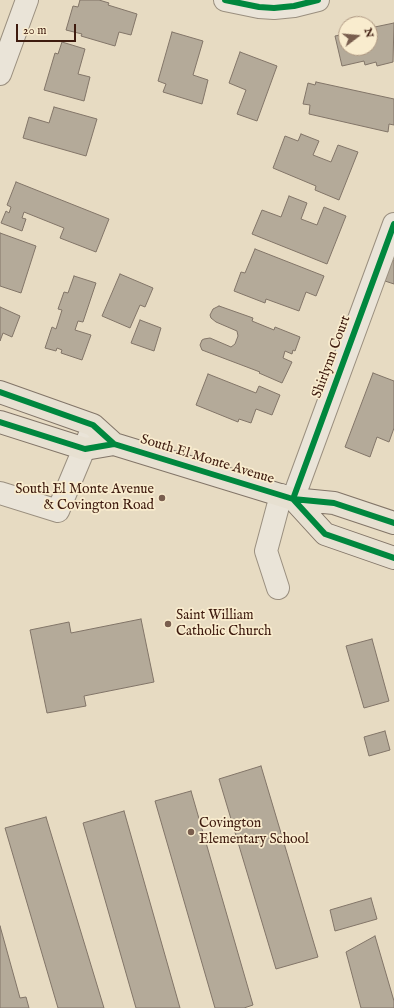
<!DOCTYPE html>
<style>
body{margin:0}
#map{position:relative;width:394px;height:1008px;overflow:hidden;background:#e7dbc2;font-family:"IM FELL English",serif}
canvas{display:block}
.north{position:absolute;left:338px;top:16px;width:40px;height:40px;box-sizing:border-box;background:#f9ecce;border:1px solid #ae9882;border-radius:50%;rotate:74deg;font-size:11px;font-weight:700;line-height:16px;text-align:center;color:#3e1b0f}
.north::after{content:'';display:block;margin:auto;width:14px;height:18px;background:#795e4e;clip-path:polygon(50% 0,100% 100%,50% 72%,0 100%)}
.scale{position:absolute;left:16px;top:24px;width:60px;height:18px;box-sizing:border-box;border:2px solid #3e1b0f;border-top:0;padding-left:5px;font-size:12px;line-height:14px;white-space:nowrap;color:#3e1b0f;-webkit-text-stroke:3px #f9ecce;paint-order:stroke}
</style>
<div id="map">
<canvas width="394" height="1008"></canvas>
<div class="north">N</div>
<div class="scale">20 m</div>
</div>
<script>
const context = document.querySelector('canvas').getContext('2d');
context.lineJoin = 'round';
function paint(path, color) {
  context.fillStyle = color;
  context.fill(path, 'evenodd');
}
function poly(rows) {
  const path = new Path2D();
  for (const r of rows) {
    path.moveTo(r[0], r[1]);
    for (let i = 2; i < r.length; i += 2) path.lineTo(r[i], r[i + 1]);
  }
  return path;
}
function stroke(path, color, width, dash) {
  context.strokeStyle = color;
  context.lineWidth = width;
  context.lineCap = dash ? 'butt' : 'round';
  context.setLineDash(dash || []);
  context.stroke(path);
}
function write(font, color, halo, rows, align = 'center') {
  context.font = font + ' "IM FELL English",serif';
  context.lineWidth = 3.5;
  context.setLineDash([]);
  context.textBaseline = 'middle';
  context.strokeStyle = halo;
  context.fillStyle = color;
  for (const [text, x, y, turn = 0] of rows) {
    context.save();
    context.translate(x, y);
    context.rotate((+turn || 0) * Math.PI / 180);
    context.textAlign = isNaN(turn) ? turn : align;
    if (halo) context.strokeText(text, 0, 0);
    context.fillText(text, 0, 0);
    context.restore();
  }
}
const building = poly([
 [80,0,99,0,109,3,108,5,137,14,131,35,119,32,115,46,81,36,82,34,66,30,73,6,78,7,80,0],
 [394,23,393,62,377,66,376,62,365,65,364,61,342,66,335,36,346,34,346,48,370,48,370,28,394,23],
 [172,32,203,41,193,75,208,80,202,104,163,92,166,84,158,81,172,32],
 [62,42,85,49,78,74,90,77,84,101,44,90,55,53,58,54,62,42],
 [240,52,277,66,257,121,237,114,246,90,229,83,240,52],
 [316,82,394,99,394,125,389,124,388,132,309,114,310,105,303,104,308,83,315,85,316,82],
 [54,107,97,119,86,156,23,138,29,117,49,123,54,107],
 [301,134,319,141,313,155,331,162,338,145,358,152,339,200,315,190,316,186,273,168,285,136,298,141,301,134],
 [16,182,109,219,96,252,60,238,64,228,24,212,22,218,26,219,22,231,1,223,6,211,9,213,11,207,7,205,16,182],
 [289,196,307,203,301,219,317,225,324,207,346,216,327,264,252,234,262,210,281,217,289,196],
 [0,233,36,246,21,293,0,286,0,233],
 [255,249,324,276,316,296,306,292,299,311,266,299,265,303,234,291,241,272,245,273,255,249],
 [392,260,394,260,394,284,385,281,392,260],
 [120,274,153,288,145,307,140,305,130,328,102,316,120,274],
 [74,276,96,283,83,322,78,321,75,330,91,335,82,360,61,353,62,350,57,348,56,351,45,348,52,327,56,329,62,310,58,309,64,292,68,293,74,276],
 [219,306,253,318,252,321,274,330,275,327,300,337,295,351,293,350,292,354,285,351,283,358,292,362,282,383,259,373,260,372,202,350,200,345,202,340,204,339,210,338,231,347,235,344,238,336,237,331,216,322,211,318,210,315,213,309,219,306],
 [0,307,20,316,12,337,3,333,0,341,0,307],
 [140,320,161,328,154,351,131,343,140,320],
 [373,373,394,381,394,428,389,442,377,437,370,457,345,447,373,373],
 [208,374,256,393,259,386,280,395,272,415,256,409,251,423,239,419,238,422,196,405,208,374],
 [141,619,154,682,84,696,86,706,47,713,30,630,69,622,71,633,141,619],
 [372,639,389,701,364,708,346,646,372,639],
 [385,731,390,750,369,756,364,737,385,731],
 [261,766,318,957,276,969,219,779,261,766],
 [191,791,253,1005,244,1008,215,1008,155,801,191,791],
 [124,811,180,1008,136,1008,83,823,124,811],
 [46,817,104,1008,58,1008,5,828,46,817],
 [371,898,377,919,335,931,330,910,371,898],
 [0,926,20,998,26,997,29,1008,0,1008,0,926],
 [375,936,394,1001,394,1008,361,1008,346,952,375,936]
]);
const minor = poly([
 [225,0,259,7,274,8,294,6,318,0],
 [0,74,27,0],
 [0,493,58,511,91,432],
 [293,499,394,224],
 [278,588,266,551,281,495]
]);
const major = poly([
 [0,392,93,425,114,444,293,499,334,503,394,523],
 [0,422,85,449,114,444],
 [293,499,325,534,394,558]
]);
const cycleway = poly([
 [225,0,259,7,274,8,294,6,318,0],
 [0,392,93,425,114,444,293,499,334,503,394,523],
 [0,422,85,449,114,444],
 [293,499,394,224],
 [293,499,325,534,394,558]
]);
const markers = [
 [162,498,4,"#795e4e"],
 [168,624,4,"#795e4e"],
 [191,832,4,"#795e4e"]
];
const streetNames = [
 ["Shirlynn Court",332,357,-70],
 ["South El Monte Avenue",207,460,17]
];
const poiNames = [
 ["South El Monte Avenue",154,490,"right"],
 ["& Covington Road",154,506,"right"],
 ["Saint William",176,616],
 ["Catholic Church",176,632],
 ["Covington",199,824],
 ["Elementary School",199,840]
];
paint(building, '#b4aa99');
stroke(building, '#827568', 1);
stroke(minor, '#9a8f7f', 24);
stroke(major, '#827568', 24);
stroke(minor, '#eae4d8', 22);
stroke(major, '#e7e0d1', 22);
stroke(cycleway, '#00873e', 6);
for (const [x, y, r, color] of markers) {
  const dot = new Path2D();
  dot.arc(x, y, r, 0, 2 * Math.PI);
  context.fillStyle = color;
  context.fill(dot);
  stroke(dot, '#f9ecce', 1.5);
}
write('14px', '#3e1b0f', '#f9ecce', streetNames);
write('14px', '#3e1b0f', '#f9ecce', poiNames, 'left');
</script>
